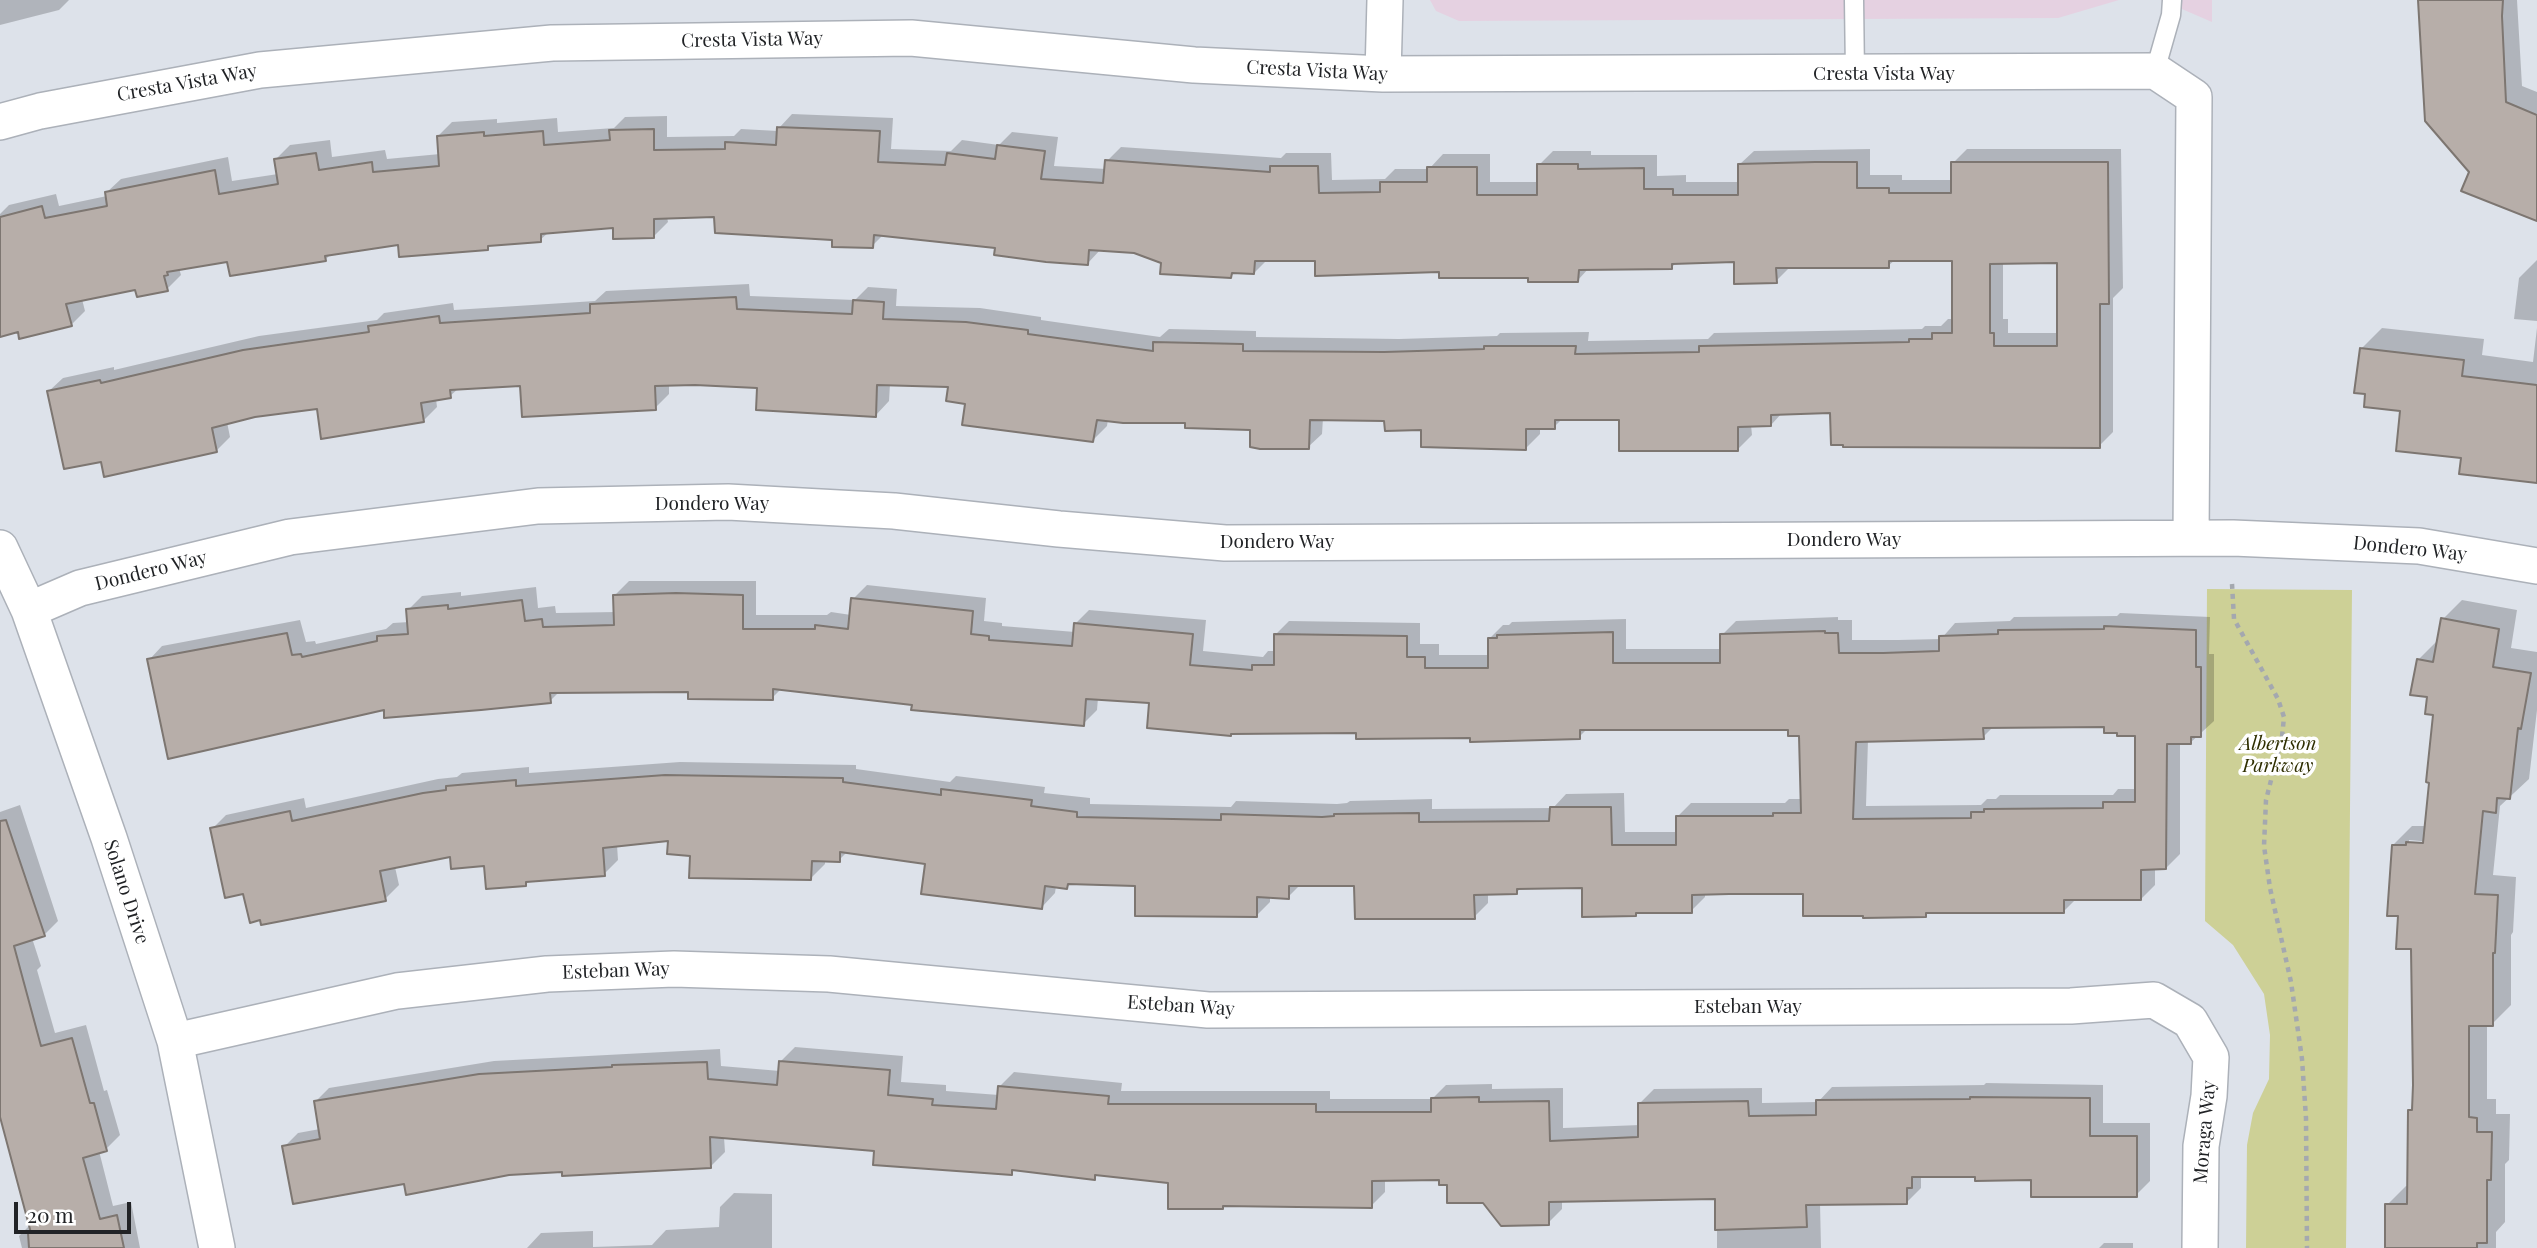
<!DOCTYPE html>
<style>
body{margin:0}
#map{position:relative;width:2537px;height:1248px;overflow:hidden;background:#dde2ea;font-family:"Playfair Display",serif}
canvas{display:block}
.scale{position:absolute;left:14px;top:1202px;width:117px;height:32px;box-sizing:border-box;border:4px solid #212326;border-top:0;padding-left:9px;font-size:21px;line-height:24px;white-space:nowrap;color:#212326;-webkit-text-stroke:5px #fff;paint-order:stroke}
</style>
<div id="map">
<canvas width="2537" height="1248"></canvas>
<div class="scale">20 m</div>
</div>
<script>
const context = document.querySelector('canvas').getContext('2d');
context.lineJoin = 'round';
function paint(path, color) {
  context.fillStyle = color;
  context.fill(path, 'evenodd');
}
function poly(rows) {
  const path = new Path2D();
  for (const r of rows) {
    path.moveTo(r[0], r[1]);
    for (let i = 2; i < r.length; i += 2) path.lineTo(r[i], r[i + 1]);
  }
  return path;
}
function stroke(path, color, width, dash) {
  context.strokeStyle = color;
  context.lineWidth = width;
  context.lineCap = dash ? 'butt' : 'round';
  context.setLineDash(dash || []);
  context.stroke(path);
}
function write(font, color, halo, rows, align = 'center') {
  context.font = font + ' "Playfair Display",serif';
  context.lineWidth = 7;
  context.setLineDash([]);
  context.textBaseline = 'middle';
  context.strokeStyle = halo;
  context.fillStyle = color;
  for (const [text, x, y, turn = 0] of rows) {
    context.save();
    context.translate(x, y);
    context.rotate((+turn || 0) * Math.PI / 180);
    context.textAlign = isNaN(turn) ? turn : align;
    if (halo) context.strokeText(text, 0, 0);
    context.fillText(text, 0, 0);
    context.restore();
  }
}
const education = poly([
 [1430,0,2119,0,2058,18,1459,21,1436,11],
 [2161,0,2212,0,2212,22]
]);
const green = poly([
 [2207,589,2352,590,2346,1248,2246,1248,2247,1145,2253,1113,2269,1079,2270,1035,2264,994,2233,945,2205,921]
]);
const shadow = poly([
 [0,0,69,0,59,10,0,25],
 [2421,0,2517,0,2522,86,2537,92,2537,219],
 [792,114,893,118,891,149,951,151,962,140,999,145,1012,132,1058,137,1054,166,1106,169,1107,161,1121,147,1281,158,1286,153,1331,153,1332,180,1385,179,1395,169,1429,169,1443,154,1490,154,1490,182,1539,182,1539,165,1553,151,1591,151,1591,155,1657,155,1657,176,1686,175,1686,182,1740,182,1740,164,1754,151,1870,149,1870,175,1902,175,1902,180,1953,180,1953,163,1967,149,2121,149,2123,288,2113,298,2113,432,2099,446,1832,411,1782,413,1771,425,1751,425,1752,435,1738,449,1620,418,1563,418,1554,427,1540,427,1540,434,1526,448,1386,419,1323,418,1322,434,1308,447,1252,429,1187,421,1108,419,1107,426,1093,440,967,403,950,385,890,384,889,401,876,415,759,386,669,384,669,394,655,408,522,385,459,388,450,396,436,399,437,407,423,421,318,407,255,415,227,422,230,437,216,451,102,460,49,391,63,378,114,367,114,370,259,336,377,320,384,313,453,303,454,310,595,301,606,291,749,284,750,296,855,300,868,287,897,289,896,306,980,308,1041,317,1041,320,1160,337,1169,329,1256,331,1256,337,1399,339,1497,336,1500,333,1589,332,1588,341,1708,339,1714,333,1922,329,1925,326,1941,326,1948,319,1954,319,1954,259,1896,259,1888,266,1790,267,1776,281,1735,260,1677,262,1672,267,1589,268,1578,280,1317,260,1267,260,1254,273,1235,272,1230,277,1163,262,1134,252,1101,249,1088,263,997,246,884,234,872,246,716,215,667,217,668,222,654,236,614,227,549,232,540,240,492,244,488,248,400,243,332,253,325,260,229,260,179,268,181,275,167,289,136,288,82,299,85,311,71,325,19,330,0,335,0,214,9,205,56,194,59,206,107,196,107,192,121,179,228,157,232,181,278,174,276,159,290,145,330,140,332,157,385,150,387,159,440,154,438,136,452,122,497,119,497,123,557,118,558,132,614,128,625,117,667,116,667,137,734,136,741,129,778,131,779,128],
 [2058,261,2058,333,2008,333,2008,319,2003,319,2003,262],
 [2537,260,2537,321,2514,319,2519,278],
 [2382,328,2484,339,2482,355,2533,362,2537,328,2537,481,2463,456,2402,409,2361,349],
 [629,581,756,581,756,615,827,615,831,612,851,615,853,599,867,585,986,598,984,621,1002,623,1002,626,1075,632,1075,624,1089,610,1206,620,1203,651,1263,657,1268,651,1276,651,1275,635,1289,621,1420,623,1420,644,1439,644,1439,655,1490,655,1489,639,1503,625,1509,625,1512,622,1626,619,1626,649,1722,649,1722,635,1736,621,1838,617,1838,620,1852,620,1852,640,1898,640,1941,639,1955,623,2010,621,2014,617,2117,616,2120,613,2210,617,2209,654,2214,654,2214,721,2190,743,2180,743,2180,854,2166,868,2155,868,2155,885,2141,899,2076,899,2063,912,1928,912,1925,915,1804,893,1705,893,1705,897,1691,911,1639,911,1636,914,1584,886,1522,887,1516,893,1488,893,1488,903,1474,917,1356,884,1301,884,1288,897,1270,896,1270,902,1256,916,1137,884,1072,882,1067,887,1056,886,1055,893,1042,907,927,862,848,851,839,860,825,860,825,864,811,878,692,854,670,840,617,845,618,860,604,874,530,880,525,884,485,864,452,855,395,867,399,885,385,899,245,892,212,829,226,815,304,798,306,808,438,779,457,777,462,773,529,767,529,773,680,762,856,765,856,769,950,782,956,776,1045,787,1044,793,1090,798,1090,804,1231,807,1236,801,1337,804,1347,803,1350,801,1432,799,1432,809,1553,808,1566,794,1624,793,1625,832,1677,832,1677,817,1691,803,1785,803,1789,799,1803,799,1801,734,1790,728,1588,728,1579,737,1471,736,1357,731,1151,702,1098,698,1097,710,1083,724,782,688,772,698,690,690,560,691,550,701,385,708,149,660,162,646,300,620,306,642,315,641,316,644,386,629,393,623,409,622,408,610,422,596,461,592,461,596,536,587,538,608,555,606,556,613,616,612,615,595],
 [2105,725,2119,731,2137,734,2137,789,2118,789,2113,795,2000,795,1996,799,1987,799,1981,805,1866,806,1868,740,1983,737,1994,726],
 [2462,600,2517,610,2511,648,2537,652,2537,710,2529,779,2500,806,2493,875,2516,877,2513,932,2511,935,2511,1005,2492,1024,2487,1024,2487,1099,2496,1099,2496,1114,2510,1114,2509,1160,2505,1164,2505,1222,2496,1232,2496,1248,2387,1248,2387,1205,2406,1186,2409,1186,2410,1111,2413,1108,2413,948,2400,914,2393,845,2412,826,2424,826,2427,824,2435,714,2418,660,2437,641,2443,619],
 [2409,840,2432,842,2432,845,2409,844],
 [20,805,58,921,44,935,32,938,41,966,37,970,55,1033,86,1025,104,1091,107,1090,120,1135,106,1149,99,1151,113,1206,131,1202,140,1248,22,1248,19,1236,31,1224,0,1111,0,812],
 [795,1047,903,1056,901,1082,946,1085,946,1091,999,1095,1000,1086,1014,1072,1122,1083,1121,1091,1330,1091,1330,1099,1432,1099,1446,1085,1492,1084,1492,1089,1563,1088,1563,1128,1640,1125,1640,1103,1654,1089,1762,1088,1762,1103,1818,1102,1832,1087,1984,1085,1986,1083,2103,1085,2103,1123,2150,1123,2150,1181,2136,1195,2033,1179,1977,1175,1921,1177,1921,1188,1907,1202,1820,1203,1821,1248,1717,1248,1717,1197,1562,1200,1562,1209,1548,1223,1484,1202,1441,1179,1385,1179,1385,1192,1371,1206,1226,1204,1223,1207,1170,1182,1098,1174,1094,1178,1016,1169,1011,1173,876,1150,724,1137,725,1152,711,1166,564,1170,405,1182,284,1147,298,1133,320,1129,315,1102,329,1088,494,1061,720,1049,721,1066,780,1071,781,1061],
 [734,1193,772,1194,772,1248,527,1248,541,1233,593,1231,593,1247,652,1245,666,1230,719,1227,720,1207],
 [2104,1243,2133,1243,2133,1248,2099,1248]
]);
const building = poly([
 [2418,0,2503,0,2502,16,2506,102,2537,115,2537,221,2461,191,2469,172,2425,121,2418,0],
 [777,127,880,131,878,162,945,165,947,153,995,159,997,145,1045,151,1041,179,1103,183,1105,160,1270,172,1270,166,1318,166,1319,193,1380,192,1380,182,1427,182,1427,167,1477,167,1477,195,1537,195,1537,164,1578,164,1578,169,1644,168,1644,189,1673,189,1673,195,1738,195,1738,164,1815,162,1857,162,1857,188,1889,188,1889,193,1951,193,1951,162,2108,162,2109,304,2100,304,2100,448,1843,447,1843,445,1831,445,1830,413,1771,415,1771,426,1738,427,1738,451,1619,451,1619,420,1555,420,1555,429,1526,429,1526,450,1421,447,1421,430,1385,431,1384,421,1310,420,1309,449,1260,449,1250,447,1250,430,1185,428,1185,423,1123,423,1097,420,1093,442,962,425,965,404,946,401,948,387,877,385,876,417,756,410,757,388,695,385,655,386,656,410,522,417,520,386,450,390,451,398,421,403,424,422,321,439,317,409,255,417,212,428,217,452,104,477,101,462,64,469,47,391,100,380,101,383,243,350,369,332,368,326,439,316,440,323,590,313,590,304,736,297,737,309,852,314,853,300,884,302,883,319,966,322,1028,330,1028,334,1153,351,1153,342,1243,344,1243,351,1384,352,1484,349,1484,346,1576,346,1575,354,1699,352,1699,346,1909,342,1909,339,1932,339,1932,333,1952,333,1952,261,1889,261,1889,268,1776,268,1777,283,1734,284,1734,262,1672,264,1672,269,1579,270,1578,282,1528,282,1528,278,1439,278,1439,272,1315,276,1315,261,1255,261,1254,274,1232,273,1231,278,1160,274,1161,263,1134,253,1089,250,1088,265,1046,262,994,255,995,248,874,235,873,248,832,247,832,240,715,233,714,217,654,219,654,238,613,239,613,228,541,234,541,242,488,246,488,250,399,257,398,245,325,256,326,261,230,276,227,262,167,272,168,275,164,276,168,291,137,297,135,290,66,304,72,326,19,339,18,332,0,337,0,217,42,206,45,218,107,206,105,192,215,170,219,194,278,184,274,159,316,153,319,170,372,162,373,172,439,166,437,136,484,132,484,136,543,131,544,145,610,140,609,130,654,129,654,150,725,149,725,142,776,145,777,127],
 [2057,263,2057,346,1994,346,1994,333,1990,333,1990,264,2057,263],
 [2360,348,2464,360,2462,376,2537,385,2537,483,2459,474,2461,458,2396,451,2400,411,2364,407,2365,394,2354,393,2360,348],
 [676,593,743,595,743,629,815,629,815,625,848,629,851,598,973,611,971,634,989,636,989,640,1072,646,1074,623,1193,634,1190,665,1252,670,1252,665,1274,665,1274,634,1407,636,1407,657,1425,657,1425,668,1488,668,1488,638,1497,638,1497,635,1613,632,1613,663,1720,663,1720,634,1825,631,1825,633,1838,633,1839,653,1883,653,1939,651,1939,636,1998,634,1998,630,2104,629,2104,626,2196,630,2196,667,2201,667,2201,737,2191,737,2191,744,2167,744,2166,869,2141,870,2141,900,2064,900,2064,913,1926,913,1926,917,1863,918,1863,916,1803,916,1803,894,1729,894,1692,895,1692,913,1636,913,1636,916,1582,917,1582,888,1517,889,1517,894,1474,895,1475,919,1355,919,1354,886,1289,886,1289,899,1257,897,1257,917,1135,916,1135,886,1068,884,1067,889,1045,886,1042,909,921,894,925,864,840,852,840,862,812,861,811,880,689,878,690,856,667,854,668,841,603,848,605,876,526,882,526,886,486,889,484,866,451,869,450,857,380,871,386,901,261,925,260,920,250,923,243,894,225,898,210,828,290,811,292,821,423,793,446,790,446,786,516,780,516,786,665,775,843,778,843,782,941,795,941,789,1032,800,1031,806,1077,812,1077,817,1221,820,1221,814,1322,817,1334,816,1334,814,1419,813,1419,822,1549,821,1550,807,1611,807,1612,845,1676,845,1676,816,1773,816,1773,813,1801,813,1799,736,1788,736,1788,730,1580,730,1580,739,1470,742,1470,738,1356,739,1356,733,1231,734,1231,736,1147,728,1149,703,1086,699,1084,726,911,710,912,705,773,689,773,700,688,699,688,692,550,693,551,703,481,710,384,718,384,710,168,759,147,659,287,633,292,655,301,654,302,657,377,641,377,636,408,634,406,609,448,605,448,609,522,600,525,621,542,619,543,627,614,625,613,595,676,593],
 [2104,727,2104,733,2117,733,2117,736,2135,736,2135,802,2103,802,2103,808,1984,809,1984,812,1971,812,1971,818,1853,819,1856,742,1984,739,1983,728,2104,727],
 [2441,618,2499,629,2493,667,2531,673,2521,729,2518,728,2510,799,2497,798,2496,813,2483,811,2475,894,2498,895,2495,953,2493,953,2493,1026,2469,1026,2469,1117,2477,1118,2477,1132,2492,1132,2491,1180,2487,1180,2487,1243,2477,1243,2477,1248,2385,1248,2385,1204,2407,1204,2408,1110,2412,1110,2413,1085,2411,949,2396,949,2398,916,2387,916,2392,845,2406,845,2406,842,2423,843,2429,783,2426,782,2433,715,2425,714,2427,697,2410,695,2417,659,2433,662,2441,618],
 [6,820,45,936,14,946,41,1046,72,1038,90,1103,94,1103,107,1151,83,1158,100,1219,117,1215,124,1248,29,1248,28,1233,31,1233,0,1117,0,821,6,820],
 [779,1061,890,1070,888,1095,933,1099,932,1105,996,1109,998,1086,1109,1096,1108,1104,1316,1104,1316,1112,1431,1112,1431,1098,1479,1097,1479,1102,1549,1101,1550,1141,1638,1137,1638,1103,1748,1101,1749,1116,1816,1115,1816,1100,1970,1099,1970,1097,2090,1098,2090,1136,2137,1136,2137,1197,2031,1197,2031,1180,1975,1181,1975,1177,1912,1177,1912,1188,1907,1188,1907,1204,1806,1205,1807,1227,1715,1230,1715,1199,1549,1202,1549,1225,1501,1226,1483,1203,1447,1203,1447,1185,1439,1185,1439,1180,1372,1181,1372,1208,1223,1206,1223,1209,1168,1209,1168,1183,1095,1175,1095,1180,1012,1170,1012,1175,873,1165,874,1151,710,1137,711,1168,562,1176,562,1172,509,1175,406,1195,404,1184,293,1204,282,1146,320,1139,314,1101,479,1074,612,1067,612,1065,707,1062,708,1079,777,1085,779,1061]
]);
const path = poly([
 [2232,584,2234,619,2278,699,2284,717,2282,737,2266,800,2264,846,2270,888,2291,982,2302,1059,2306,1118,2307,1248]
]);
const service = poly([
 [1854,0,1855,74],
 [2155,71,2171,15,2172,0]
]);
const minor = poly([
 [1383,74,1385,0],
 [0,122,40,111,260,70,552,43,911,38,1194,65,1383,74,2155,71,2194,97,2191,538],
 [0,548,29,610,109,838,175,1041,217,1248],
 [29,610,80,588,290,537,538,506,728,502,894,511,1059,529,1225,543,2233,538,2419,546,2537,566],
 [175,1041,397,991,547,974,674,969,829,974,1208,1010,2071,1006,2154,1000,2190,1021,2211,1057,2209,1096,2201,1146,2200,1248]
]);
const streetNames = [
 ["Cresta Vista Way",752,40,-1],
 ["Cresta Vista Way",1317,71,3],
 ["Cresta Vista Way",1884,74],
 ["Cresta Vista Way",187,83,-10],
 ["Dondero Way",712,504],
 ["Dondero Way",1844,540],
 ["Dondero Way",1277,542],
 ["Dondero Way",2410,549,6],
 ["Dondero Way",151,571,-14],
 ["Solano Drive",126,892,72],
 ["Esteban Way",616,971,-2],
 ["Esteban Way",1181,1006,4],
 ["Esteban Way",1748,1007],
 ["Moraga Way",2205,1132,-85]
];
const parkNames = [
 ["Albertson",2278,744],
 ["Parkway",2278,766]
];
paint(education, '#e5d1e1');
paint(green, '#cdd096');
paint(shadow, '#0003');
paint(building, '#b7aea9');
stroke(building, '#7d7671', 2);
stroke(service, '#acb1b9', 21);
stroke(minor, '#acb1b9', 38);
stroke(path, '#a4a8af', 4.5, [5, 5]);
stroke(service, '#fff', 18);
stroke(minor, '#fff', 35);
write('19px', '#212326', '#fff', streetNames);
write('italic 19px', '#2e2e00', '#fff', parkNames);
</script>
